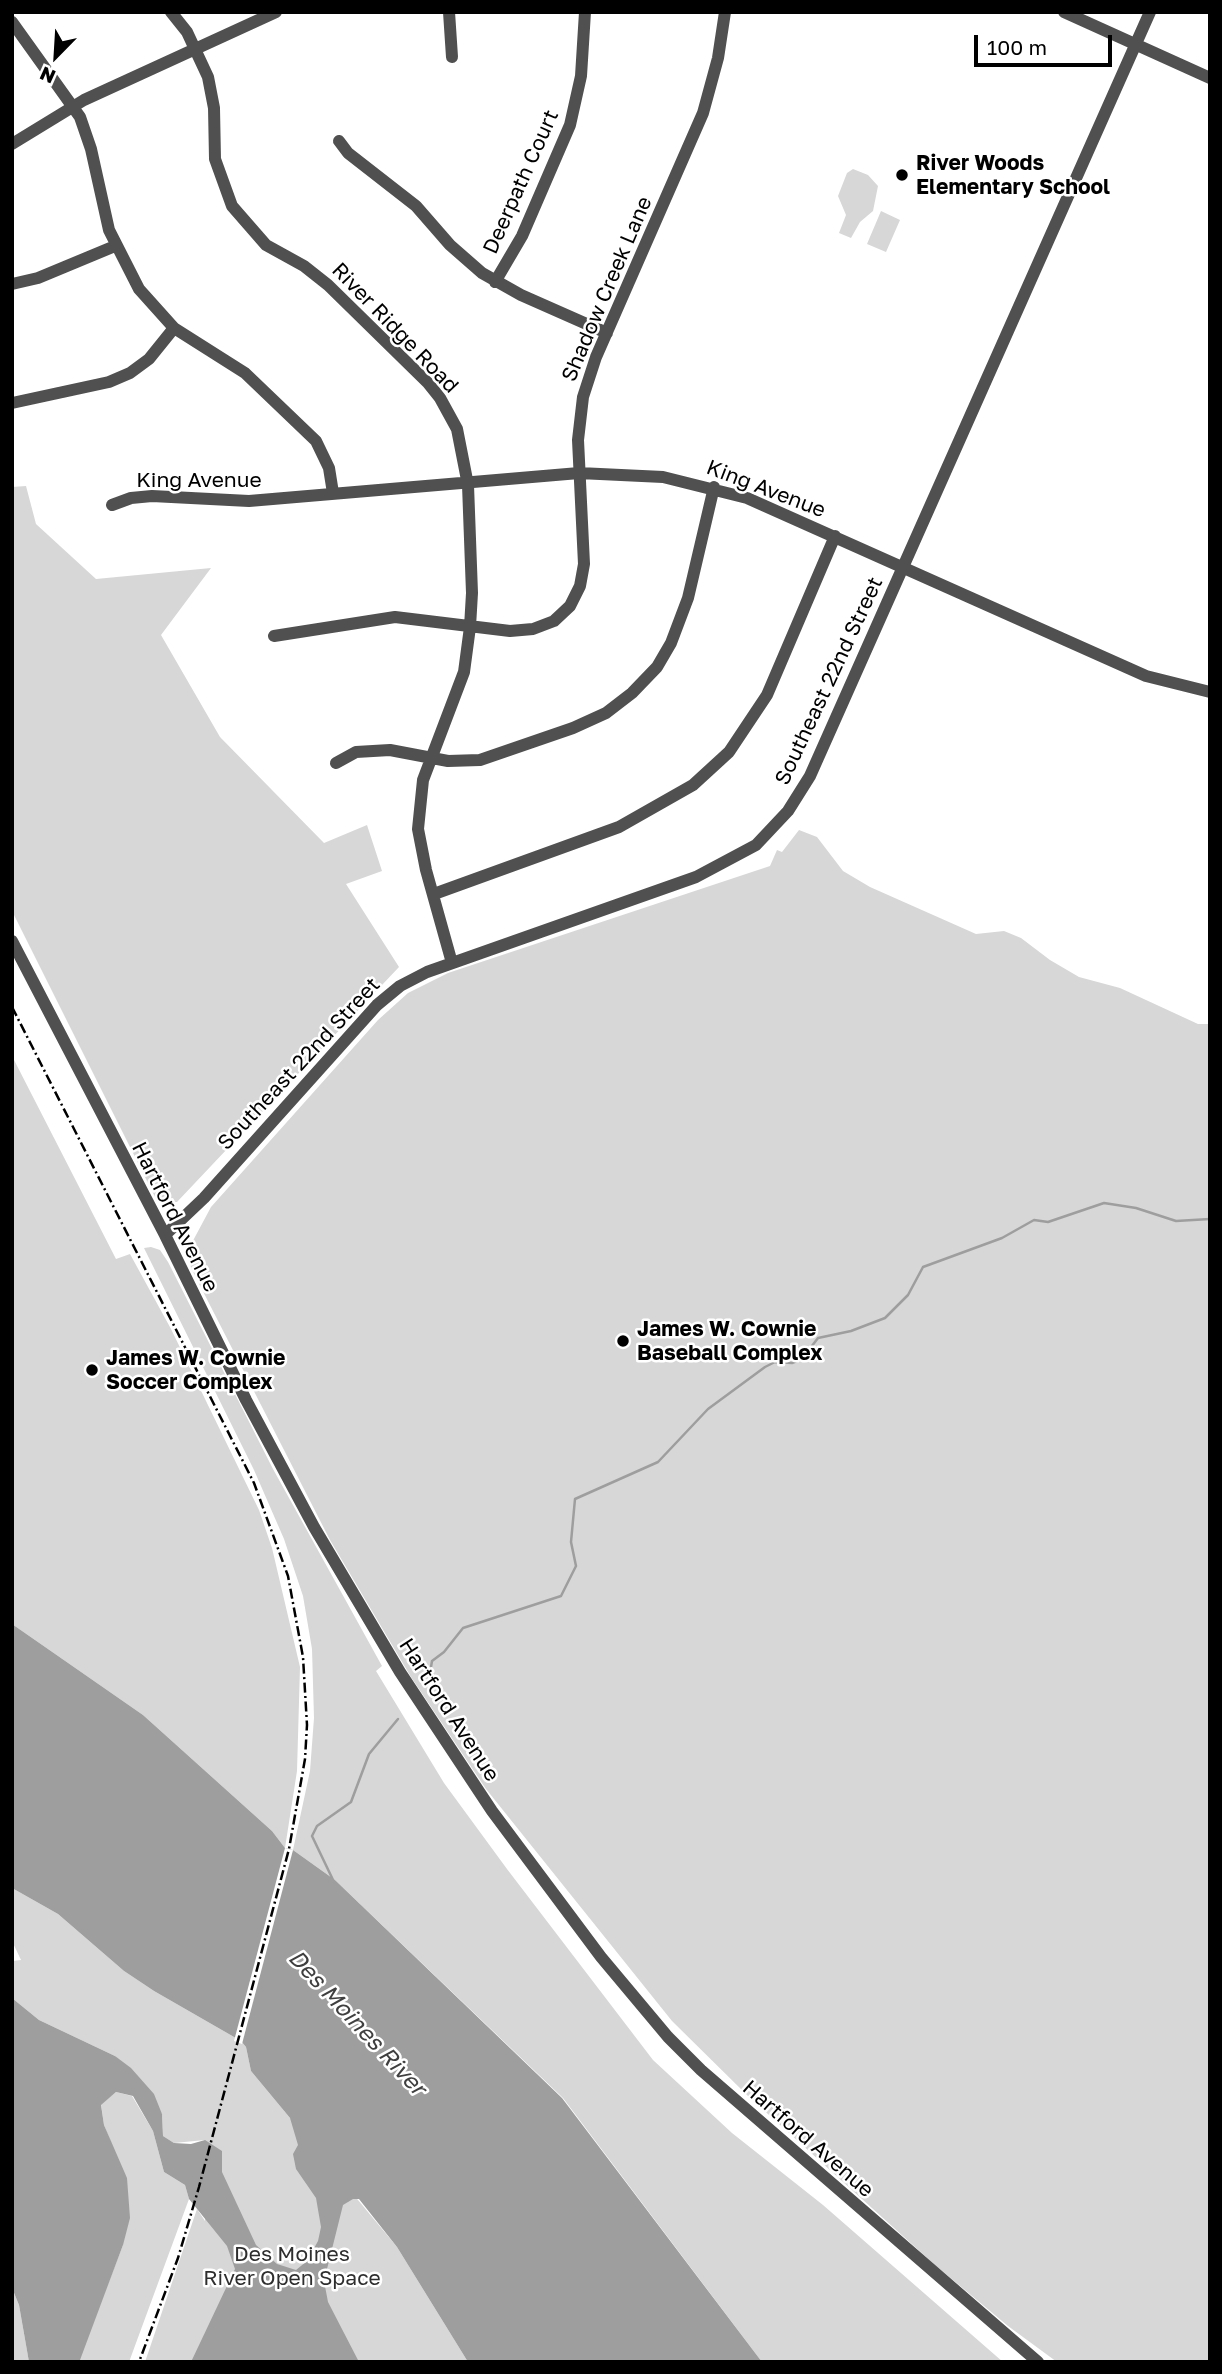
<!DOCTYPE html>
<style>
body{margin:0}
#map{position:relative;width:1222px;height:2374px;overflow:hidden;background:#fff;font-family:"Golos Text",sans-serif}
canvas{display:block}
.frame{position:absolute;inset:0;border:14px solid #000;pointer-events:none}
.north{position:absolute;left:21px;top:21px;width:70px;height:70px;-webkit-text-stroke:5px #fff;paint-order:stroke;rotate:204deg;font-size:19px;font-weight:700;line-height:28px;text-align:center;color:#000}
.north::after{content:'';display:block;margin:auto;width:24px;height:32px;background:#000;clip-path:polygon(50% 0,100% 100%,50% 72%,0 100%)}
.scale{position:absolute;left:974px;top:35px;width:138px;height:32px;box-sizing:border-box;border:4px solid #000;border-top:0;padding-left:9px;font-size:21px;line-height:24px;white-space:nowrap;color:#000;-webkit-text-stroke:5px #fff;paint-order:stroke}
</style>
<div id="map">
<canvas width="1222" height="2374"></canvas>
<div class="frame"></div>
<div class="north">N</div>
<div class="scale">100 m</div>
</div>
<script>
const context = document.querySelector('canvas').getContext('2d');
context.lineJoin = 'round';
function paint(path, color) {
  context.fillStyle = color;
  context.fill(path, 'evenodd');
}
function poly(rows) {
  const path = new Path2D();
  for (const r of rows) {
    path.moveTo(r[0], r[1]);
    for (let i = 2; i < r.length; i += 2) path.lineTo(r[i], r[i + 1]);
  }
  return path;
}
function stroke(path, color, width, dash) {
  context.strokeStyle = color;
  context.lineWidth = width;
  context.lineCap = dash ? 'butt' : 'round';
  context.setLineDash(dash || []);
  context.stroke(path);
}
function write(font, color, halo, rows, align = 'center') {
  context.font = font + ' "Golos Text",sans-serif';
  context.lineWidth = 5;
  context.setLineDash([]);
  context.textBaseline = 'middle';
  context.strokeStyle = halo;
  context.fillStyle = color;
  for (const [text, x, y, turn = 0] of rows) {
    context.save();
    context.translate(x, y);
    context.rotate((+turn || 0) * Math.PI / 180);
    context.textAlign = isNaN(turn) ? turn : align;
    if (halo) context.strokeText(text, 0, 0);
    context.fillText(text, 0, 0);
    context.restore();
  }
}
const green = poly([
 [853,169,868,175,878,186,873,211,860,222,851,238,839,233,846,215,838,196,847,173],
 [881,211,900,220,886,252,867,244],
 [26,486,36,524,96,579,211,568,161,635,220,737,324,843,367,825,382,871,346,884,399,967,177,1202,157,1201,12,911,12,487],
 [799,830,817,837,843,871,870,887,976,934,1004,931,1021,938,1050,960,1079,977,1120,988,1198,1024,1210,1024,1210,2362,1057,2362,1008,2326,935,2265,748,2096,672,2021,486,1789,411,1677,330,1540,191,1268,188,1250,211,1207,378,1020,408,993,448,973,770,866,777,850,782,852],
 [12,1056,116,1259,130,1254,171,1329,259,1510,272,1548,300,1667,297,1771,285,1848,272,1831,143,1715,12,1624],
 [151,1247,160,1250,168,1262,273,1469,382,1666,376,1671,444,1783,507,1869,653,2060,732,2133,823,2205,1003,2362,762,2362,563,2098,335,1880,293,1850,310,1771,314,1718,312,1649,303,1596,284,1539,254,1470,144,1248],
 [12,1888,58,1914,124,1971,154,1991,241,2041,246,2047,251,2071,397,2247,468,2362,145,2362,197,2209,205,2221,205,2140,174,2143,163,2136,162,2114,115,2056,39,2020,12,1998,12,1961,21,1960,12,1941],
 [116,2092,132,2096,153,2131,164,2172,185,2185,189,2199,129,2362,78,2362,123,2245,114,2150,104,2125,101,2104],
 [12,2288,19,2305,29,2362,12,2362]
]);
const water = poly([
 [12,1624,143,1715,272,1831,285,1848,293,1850,335,1880,562,2098,762,2362,468,2362,397,2247,359,2199,353,2199,343,2205,324,2281,328,2302,359,2362,191,2362,235,2269,227,2246,189,2199,185,2185,164,2172,153,2131,133,2096,116,2092,101,2105,104,2125,127,2178,130,2218,123,2245,80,2360,29,2362,19,2305,12,2288,12,1998,39,2020,115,2056,131,2068,154,2094,162,2114,163,2136,174,2143,191,2144,205,2140,222,2151,222,2172,256,2245,277,2264,296,2270,307,2261,318,2241,321,2227,316,2198,296,2169,293,2154,298,2145,290,2118,251,2071,246,2047,241,2041,154,1991,124,1971,58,1914,12,1888]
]);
const pier = poly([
 [285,1848,293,1850,242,2044,234,2041]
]);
const stream = poly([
 [431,1667,432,1661,444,1652,463,1628,561,1596,576,1566,571,1542,575,1499,658,1462,708,1409,765,1367,775,1362,792,1363,802,1359,818,1338,851,1331,885,1318,908,1295,923,1267,1002,1238,1034,1220,1048,1222,1104,1203,1136,1208,1176,1221,1210,1219],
 [334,1882,312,1836,317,1826,351,1802,369,1754,398,1719]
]);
const minor = poly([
 [171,12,187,32,208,77,214,108,215,159,232,206,266,245,304,266,328,285,428,383,440,398,457,429,468,485,472,593,470,627,464,672,423,780,418,829,426,870,452,963],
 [449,12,452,57],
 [1064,12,1210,78],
 [12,22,80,117,91,149,109,230,139,289,174,328,245,373,316,441,329,468,333,493],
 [339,141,348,153,416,206,450,245,482,273,521,295,607,333],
 [12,144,84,100,276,12],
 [495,282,522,236,570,125,581,76,585,12],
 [12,284,38,278,115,246],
 [12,403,109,382,130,373,149,359,174,328],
 [112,505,131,498,152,496,249,501,579,473,663,477,747,498,1146,676,1210,692],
 [274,636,395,617,510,631,533,629,554,621,570,606,580,586,584,564,578,440,583,397,596,357,703,113,718,58,725,12],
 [336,763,356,752,390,750,448,761,480,760,573,728,606,713,632,693,657,667,671,643,688,598,714,487],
 [434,894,619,827,693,785,729,752,767,695,835,536],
 [12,941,165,1235,246,1400,314,1527,400,1672,492,1811,601,1957,668,2037,701,2070,1038,2362],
 [165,1235,204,1198,377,1005,400,986,427,972,696,877,756,845,788,811,810,776,1150,12]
]);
const rail = poly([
 [12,1007,254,1483,288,1576,303,1657,307,1725,305,1759,289,1849,199,2187,178,2258,139,2362]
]);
const markers = [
 [902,175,7,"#000"],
 [623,1341,7,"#000"],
 [92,1370,7,"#000"]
];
const poiNames = [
 ["River Woods",916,163],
 ["Elementary School",916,187],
 ["James W. Cownie",637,1329],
 ["Baseball Complex",637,1353],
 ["James W. Cownie",106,1358],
 ["Soccer Complex",106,1382]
];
const streetNames = [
 ["Deerpath Court",521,182,-66],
 ["Shadow Creek Lane",607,289,-67],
 ["River Ridge Road",395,328,46],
 ["King Avenue",199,480],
 ["King Avenue",766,489,21],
 ["Southeast 22nd Street",829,681,-65],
 ["Southeast 22nd Street",299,1064,-47],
 ["Hartford Avenue",175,1217,63],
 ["Hartford Avenue",449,1710,57],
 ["Hartford Avenue",808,2139,41]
];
const parkNames = [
 ["Des Moines",292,2254],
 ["River Open Space",292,2278]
];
const waterNames = [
 ["Des Moines River",357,2023,47]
];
paint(green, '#d7d7d7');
paint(water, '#9e9e9e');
paint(pier, '#fff');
stroke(stream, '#9e9e9e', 2.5);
stroke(minor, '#505050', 12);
stroke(rail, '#000', 2.5, [10, 3.5, 2, 3.5]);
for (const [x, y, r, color] of markers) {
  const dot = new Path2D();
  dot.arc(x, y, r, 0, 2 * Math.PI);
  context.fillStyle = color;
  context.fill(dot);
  stroke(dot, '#fff', 2.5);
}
write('bold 21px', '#000', '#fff', poiNames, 'left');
write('21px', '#000', '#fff', streetNames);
write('21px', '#2e2e2e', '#fff', parkNames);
write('italic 23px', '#3f3f3f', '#fff', waterNames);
</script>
